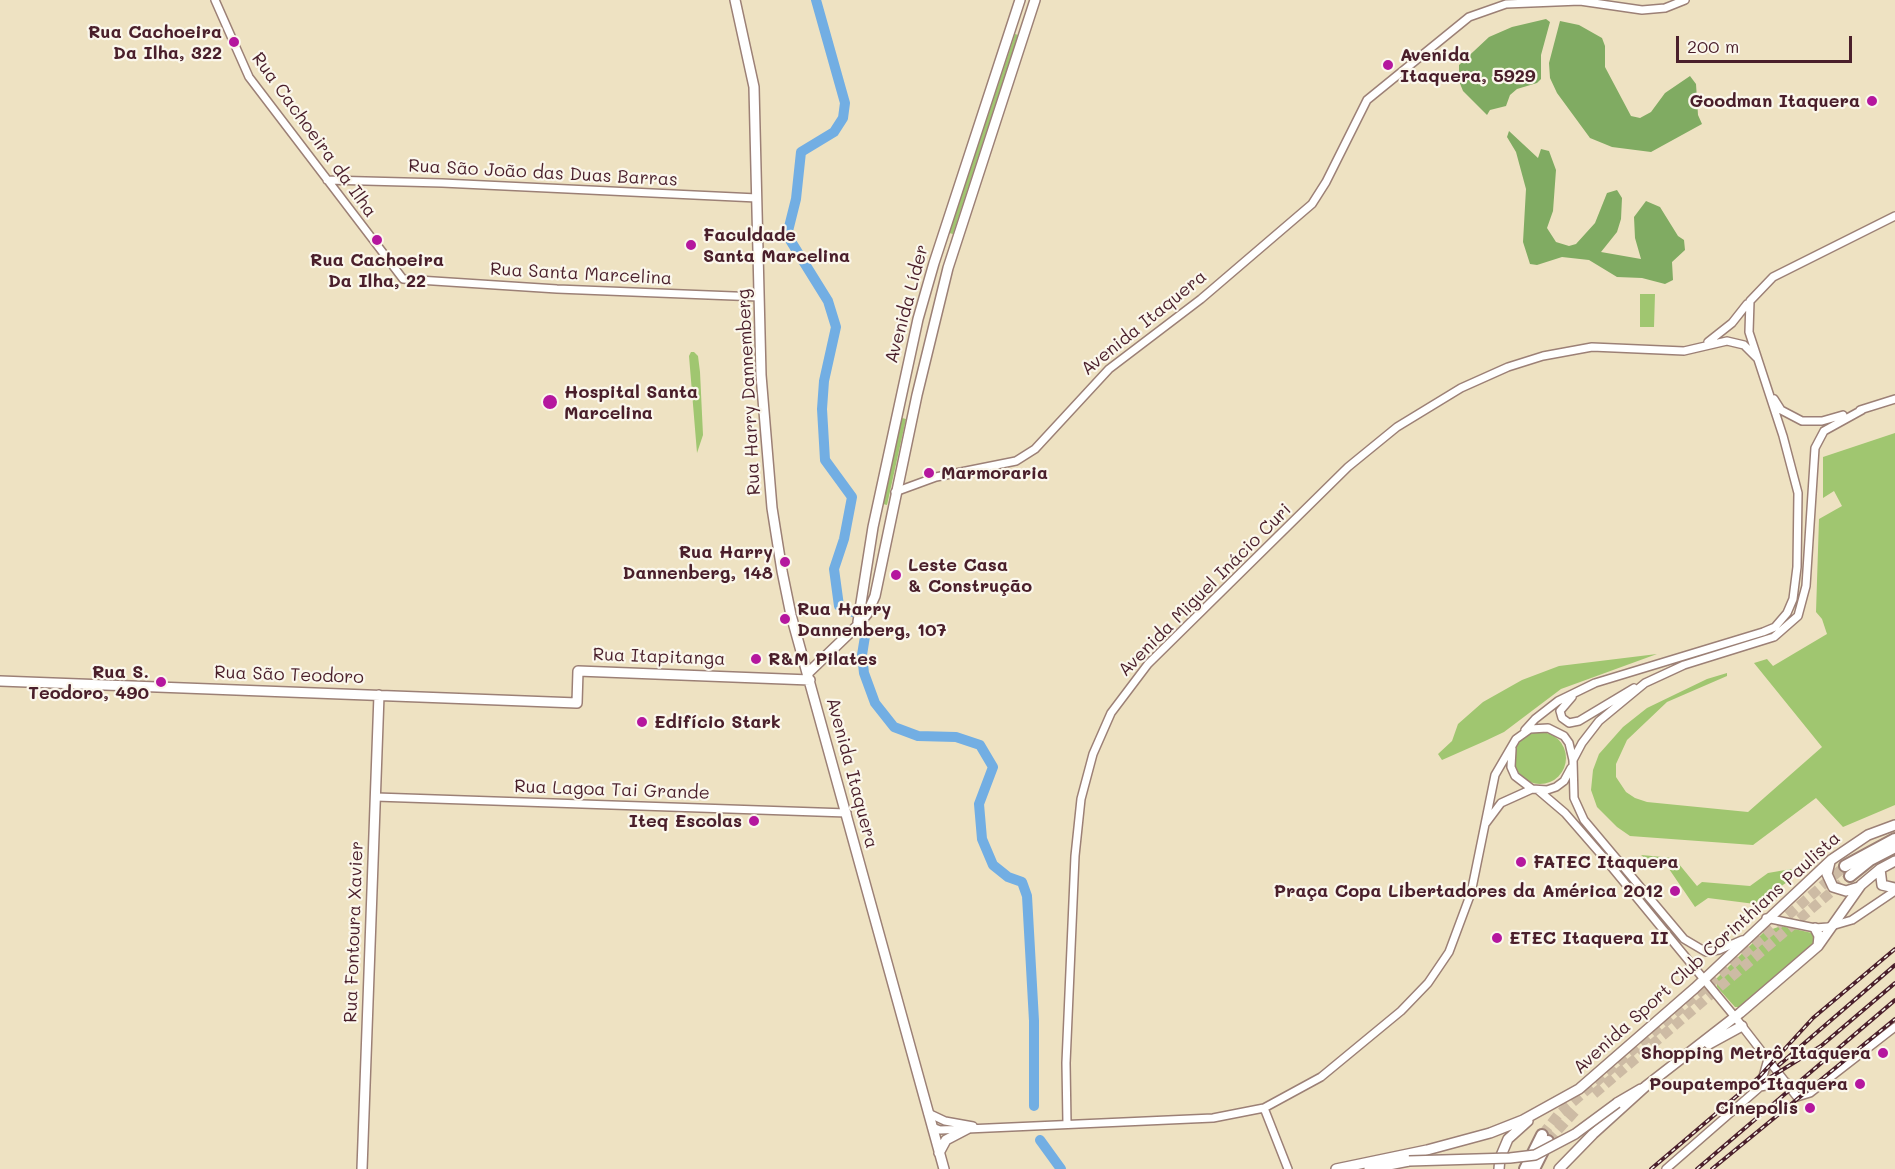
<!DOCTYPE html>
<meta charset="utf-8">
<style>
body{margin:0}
#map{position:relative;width:1895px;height:1169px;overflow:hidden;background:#eee2c2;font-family:Mali,sans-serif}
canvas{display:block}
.scale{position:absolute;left:1676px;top:36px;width:176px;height:27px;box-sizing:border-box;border:3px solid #4a1f2b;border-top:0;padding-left:8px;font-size:18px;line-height:21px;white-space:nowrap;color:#4a1f2b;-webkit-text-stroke:4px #fbf7ec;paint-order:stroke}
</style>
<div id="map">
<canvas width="1895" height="1169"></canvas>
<div class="scale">200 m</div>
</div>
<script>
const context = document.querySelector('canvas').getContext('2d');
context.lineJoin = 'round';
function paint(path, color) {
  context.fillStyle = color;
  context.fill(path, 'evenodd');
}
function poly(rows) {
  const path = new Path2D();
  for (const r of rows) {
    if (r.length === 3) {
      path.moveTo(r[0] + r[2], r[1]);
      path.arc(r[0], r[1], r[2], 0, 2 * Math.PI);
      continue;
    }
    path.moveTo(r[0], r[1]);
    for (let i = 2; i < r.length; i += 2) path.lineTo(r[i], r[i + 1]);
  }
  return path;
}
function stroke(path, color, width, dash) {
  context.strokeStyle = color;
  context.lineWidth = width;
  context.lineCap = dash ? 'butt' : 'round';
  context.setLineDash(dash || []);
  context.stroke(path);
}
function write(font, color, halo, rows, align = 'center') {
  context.font = font + ' Mali,sans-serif';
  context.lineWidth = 4.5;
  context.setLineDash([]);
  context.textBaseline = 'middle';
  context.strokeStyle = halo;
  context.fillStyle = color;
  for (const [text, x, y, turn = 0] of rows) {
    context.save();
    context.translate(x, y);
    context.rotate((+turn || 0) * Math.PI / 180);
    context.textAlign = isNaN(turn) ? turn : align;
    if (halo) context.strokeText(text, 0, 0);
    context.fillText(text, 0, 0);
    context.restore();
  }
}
const green = poly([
 [1015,34,1018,35,953,234,949,233],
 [1640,294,1655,294,1654,327,1640,327],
 [694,352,698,356,700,372,703,435,697,453,689,356,691,352],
 [902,418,906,419,887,505,883,504],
 [1895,433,1895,805,1843,827,1816,798,1753,845,1630,836,1617,827,1597,807,1591,790,1593,770,1599,754,1623,727,1647,708,1707,679,1727,673,1727,676,1667,702,1627,740,1616,764,1616,777,1626,792,1635,798,1647,802,1748,812,1822,747,1754,663,1767,659,1773,666,1827,634,1822,619,1816,612,1819,519,1842,506,1834,491,1823,498,1823,457],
 [1657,654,1561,689,1504,732,1485,741,1442,760,1438,754,1452,741,1458,724,1483,702,1522,680,1559,666],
 [1540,758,26],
 [1641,855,1674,858,1697,886,1702,882,1750,886,1768,873,1791,869,1796,876,1755,904,1708,898,1695,907,1667,866,1651,863],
 [1781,926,1812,933,1815,943,1742,1007,1735,1007,1717,987,1716,979,1764,932]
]);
const forest = poly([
 [1546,19,1550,22,1541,55,1541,79,1537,83,1517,89,1510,95,1506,106,1490,110,1487,115,1463,91,1459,81,1459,65,1489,37,1512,27],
 [1560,21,1579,25,1602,38,1605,46,1605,67,1631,116,1640,118,1651,112,1665,93,1690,76,1696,84,1698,115,1702,124,1651,152,1612,147,1590,138,1557,93,1550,78,1549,63],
 [1509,131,1538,158,1541,149,1549,151,1556,170,1553,211,1547,228,1556,242,1569,246,1576,244,1595,223,1607,193,1617,190,1622,198,1621,219,1617,232,1601,252,1641,259,1635,238,1634,217,1646,201,1660,207,1678,236,1684,240,1685,250,1672,262,1673,280,1665,284,1642,278,1617,277,1589,260,1562,257,1537,265,1530,264,1523,242,1526,189,1516,152,1507,137]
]);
const river = poly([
 [816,0,845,103,843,118,834,132,801,152,796,199,787,235,828,301,836,327,824,381,822,409,825,460,852,497,844,539,834,569,839,606,855,613],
 [866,630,862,655,864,673,875,703,894,727,918,736,956,737,980,745,993,767,979,804,982,839,993,865,1008,877,1022,882,1027,896,1034,1021,1034,1106],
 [1040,1140,1061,1169]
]);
const minorTunnel = poly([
 [1765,1072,1770,1071,1775,1077,1774,1082]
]);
const highwayTunnel = poly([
 [1594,1094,1850,876],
 [1542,1135,1558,1115,1845,866],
 [1548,1141,1578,1108]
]);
const minor = poly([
 [215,0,249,77,403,279,557,289,759,297],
 [327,180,442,183,757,198],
 [1708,342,1732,323,1747,304],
 [1774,399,1781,410,1802,421,1822,421,1843,415],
 [1860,410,1895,399],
 [895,492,936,477,1016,461,1035,449,1109,369,1201,299,1312,204,1326,182,1367,100,1469,17,1506,4,1580,1,1642,10,1665,8,1685,0],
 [1572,697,1560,711,1562,718,1569,723,1579,721,1634,688],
 [1525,730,1535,719,1558,701,1595,683,1763,632,1775,627,1787,613,1793,599,1797,567,1798,493,1783,436,1749,332,1750,301,1773,277,1895,216],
 [1512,749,1511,767,1515,776,1532,789,1547,790,1556,787,1564,781,1571,768],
 [1573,760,1582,743,1599,721,1645,683,1684,665,1774,637,1798,616,1806,586,1815,448,1824,431,1862,410],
 [1538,790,1565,813,1605,859,1735,1017,1797,1097,1810,1093,1895,1027],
 [376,797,847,813],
 [1486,823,1501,803,1532,789],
 [1766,918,1815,928,1828,927,1852,920,1895,891],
 [1760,1087,1768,1059],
 [1264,1108,1288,1169],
 [928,1113,945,1121,973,1126],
 [1067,1124,1066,1063,1075,856,1081,799,1093,754,1111,713,1148,664,1348,467,1397,427,1461,388,1508,367,1543,356,1592,347,1684,351,1727,341,1744,345,1757,358],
 [932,1127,940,1130,967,1129,1213,1118,1264,1108,1321,1077,1401,1011,1428,983,1449,952,1471,893,1495,775,1516,739,1530,729,1548,728,1564,736,1569,743,1573,760,1574,798,1584,820,1684,939,1706,952,1719,950,1742,940],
 [1666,1169,1760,1087,1786,1082]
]);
const major = poly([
 [735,0,754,87,761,375,772,508,782,571,791,615,944,1169],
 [858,622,873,527,918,319,934,263,1020,0],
 [808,673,858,625,867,614,875,596,917,395,948,268,1035,0],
 [0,681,577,703,578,671,810,680],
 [1830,862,1827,874,1833,887,1846,891,1859,887],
 [1880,869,1882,885,1895,888],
 [1815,928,1819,936,1818,946],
 [1709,1044,1742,1026],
 [1617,1103,1641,1089],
 [939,1153,946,1140,967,1129],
 [362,1169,379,695],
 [1336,1169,1427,1150,1490,1133,1523,1120,1579,1089,1695,988,1831,860,1868,835,1895,825],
 [1369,1169,1409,1161],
 [1499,1169,1500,1158,1508,1139,1528,1121],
 [1559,1169,1593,1134,1646,1086,1740,1013,1818,946,1861,885,1880,869,1895,861]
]);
const highway = poly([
 [1845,866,1895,839],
 [1850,876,1870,860,1895,847],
 [1525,1169,1542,1135],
 [1534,1169,1548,1141]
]);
const rail = poly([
 [1779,1065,1895,965],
 [1756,1086,1821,1046,1895,983],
 [1651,1169,1759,1077,1813,1018,1895,949],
 [1697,1169,1895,1000],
 [1712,1169,1895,1019]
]);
const majorBridge = poly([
 [1409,1161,1510,1158,1535,1155,1575,1134,1617,1103]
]);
const markers = [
 [234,42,6,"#b5179e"],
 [1388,65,6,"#b5179e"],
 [1872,101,6,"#b5179e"],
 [377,240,6,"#b5179e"],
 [691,245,6,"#b5179e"],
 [550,402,8,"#b5179e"],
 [929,473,6,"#b5179e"],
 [785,562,6,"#b5179e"],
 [896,575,6,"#b5179e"],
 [785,619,6,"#b5179e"],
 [756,659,6,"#b5179e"],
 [161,682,6,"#b5179e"],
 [642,722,6,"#b5179e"],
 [754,821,6,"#b5179e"],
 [1521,862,6,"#b5179e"],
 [1675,891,6,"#b5179e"],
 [1497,938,6,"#b5179e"],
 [1883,1053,6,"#b5179e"],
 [1860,1084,6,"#b5179e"],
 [1810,1108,6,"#b5179e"]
];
const poiNames = [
 ["Rua Cachoeira",222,32,"right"],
 ["Da Ilha, 322",222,53,"right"],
 ["Avenida",1400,55],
 ["Itaquera, 5929",1400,76],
 ["Goodman Itaquera",1860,101,"right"],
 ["Faculdade",703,235],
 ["Santa Marcelina",703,256],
 ["Rua Cachoeira",377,260,"center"],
 ["Da Ilha, 22",377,281,"center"],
 ["Hospital Santa",564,392],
 ["Marcelina",564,413],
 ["Marmoraria",941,473],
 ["Rua Harry",773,552,"right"],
 ["Dannenberg, 148",773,573,"right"],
 ["Leste Casa",908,565],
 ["& Construção",908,586],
 ["Rua Harry",797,609],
 ["Dannenberg, 107",797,630],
 ["R&M Pilates",768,659],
 ["Rua S.",149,672,"right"],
 ["Teodoro, 490",149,693,"right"],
 ["Edifício Stark",654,722],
 ["Iteq Escolas",742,821,"right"],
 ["FATEC Itaquera",1533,862],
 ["Praça Copa Libertadores da América 2012",1663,891,"right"],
 ["ETEC Itaquera II",1509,938],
 ["Shopping Metrô Itaquera",1871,1053,"right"],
 ["Poupatempo Itaquera",1848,1084,"right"],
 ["Cinepolis",1798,1108,"right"]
];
const streetNames = [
 ["Rua Cachoeira da Ilha",314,135,54],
 ["Rua São João das Duas Barras",543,173,3],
 ["Rua Santa Marcelina",581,274,3],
 ["Avenida Líder",907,304,-75],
 ["Avenida Itaquera",1144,323,-39],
 ["Rua Harry Dannemberg",749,392,-93],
 ["Avenida Miguel Inácio Curi",1205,590,-45],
 ["Rua Itapitanga",659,657,2],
 ["Rua São Teodoro",289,675,2],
 ["Avenida Itaquera",852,773,75],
 ["Rua Lagoa Tai Grande",612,790,2],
 ["Rua Fontoura Xavier",354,932,-88],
 ["Avenida Sport Club Corinthians Paulista",1707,953,-42]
];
paint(green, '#a0c670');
paint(forest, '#80ab62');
stroke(river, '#72aee3', 10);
stroke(minorTunnel, '#cdbba4', 7, [7, 3.5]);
stroke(highwayTunnel, '#cdbba4', 10, [10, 5]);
stroke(minor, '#9c8076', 10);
stroke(major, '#9c8076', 12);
stroke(highway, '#9c8076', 14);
stroke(minor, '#fff', 7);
stroke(major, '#fff', 9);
stroke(highway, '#fff', 10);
stroke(rail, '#4a1f2b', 4);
stroke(rail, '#fbf7ec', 1.5, [4.5]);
stroke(majorBridge, '#9c8076', 12, []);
stroke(majorBridge, '#fff', 9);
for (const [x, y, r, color] of markers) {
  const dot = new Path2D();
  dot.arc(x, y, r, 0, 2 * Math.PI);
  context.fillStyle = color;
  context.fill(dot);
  stroke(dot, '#fbf7ec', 2);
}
write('bold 18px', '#4a1f2b', '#fbf7ec', poiNames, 'left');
write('18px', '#4a1f2b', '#fbf7ec', streetNames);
</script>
